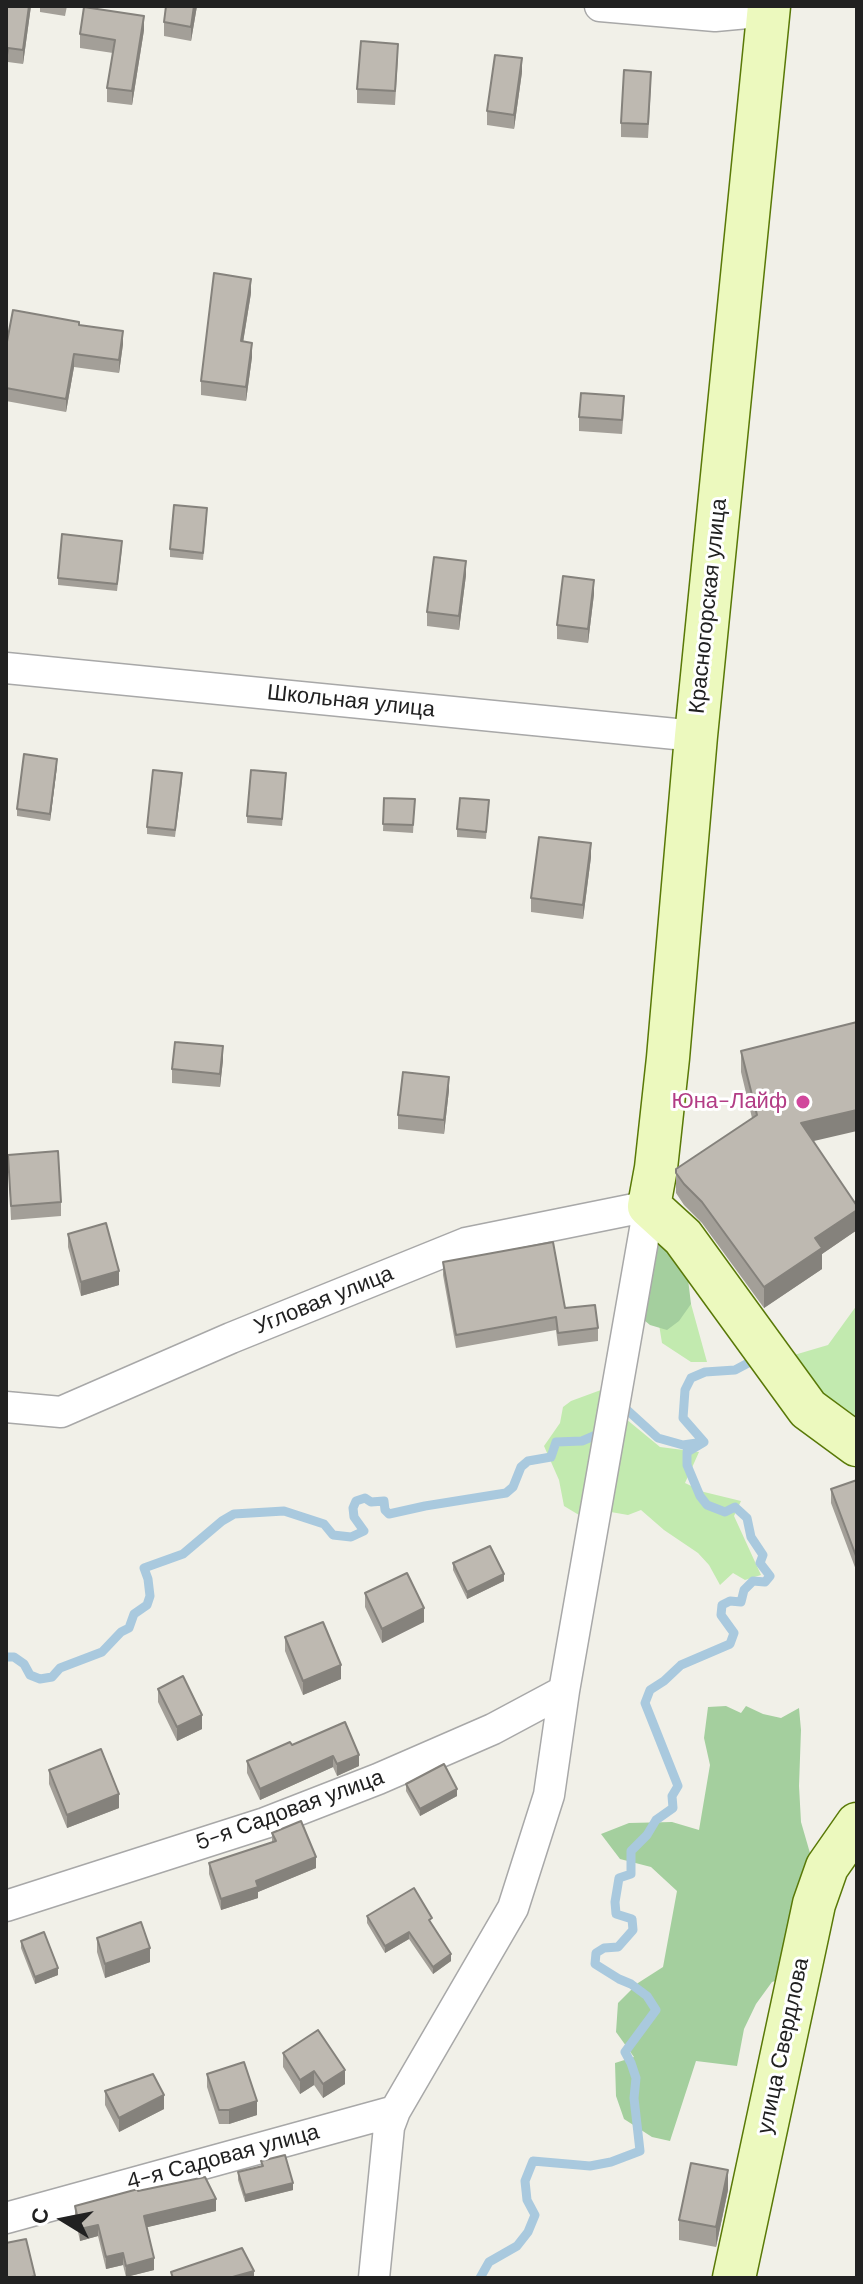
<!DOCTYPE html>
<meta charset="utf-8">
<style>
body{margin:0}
#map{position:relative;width:863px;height:2284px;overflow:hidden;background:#f1f0e8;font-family:"DM Sans",sans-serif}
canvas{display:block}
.frame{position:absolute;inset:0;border:8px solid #212121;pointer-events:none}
.north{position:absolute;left:24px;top:2180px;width:80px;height:80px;-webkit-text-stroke:6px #fff;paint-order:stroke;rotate:280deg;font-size:22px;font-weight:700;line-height:32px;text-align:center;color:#212121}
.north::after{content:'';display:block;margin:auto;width:28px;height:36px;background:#212121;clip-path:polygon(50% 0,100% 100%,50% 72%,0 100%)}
</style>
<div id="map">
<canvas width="863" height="2284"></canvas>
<div class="frame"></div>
<div class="north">С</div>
</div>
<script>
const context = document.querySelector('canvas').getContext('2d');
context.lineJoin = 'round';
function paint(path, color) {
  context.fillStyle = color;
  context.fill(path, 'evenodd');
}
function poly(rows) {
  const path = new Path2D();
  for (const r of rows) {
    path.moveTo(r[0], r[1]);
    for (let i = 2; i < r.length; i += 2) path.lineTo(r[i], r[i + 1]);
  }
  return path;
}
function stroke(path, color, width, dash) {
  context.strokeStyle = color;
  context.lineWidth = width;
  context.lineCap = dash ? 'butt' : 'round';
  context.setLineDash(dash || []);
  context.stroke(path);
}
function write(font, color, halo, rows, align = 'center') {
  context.font = font + ' "DM Sans",sans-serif';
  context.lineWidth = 6;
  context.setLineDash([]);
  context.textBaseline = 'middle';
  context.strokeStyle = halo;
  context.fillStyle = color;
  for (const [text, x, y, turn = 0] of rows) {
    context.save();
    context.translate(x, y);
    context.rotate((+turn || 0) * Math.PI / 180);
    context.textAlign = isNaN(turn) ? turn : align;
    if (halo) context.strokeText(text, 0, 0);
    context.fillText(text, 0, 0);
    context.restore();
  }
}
const grass = poly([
 [679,1283,691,1304,707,1362,691,1362,662,1343,657,1312],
 [857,1305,857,1417,800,1377,784,1358,828,1345],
 [609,1387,584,1518,564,1506,559,1480,544,1446,560,1423,563,1407,571,1401],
 [620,1414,660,1447,699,1452,685,1483,704,1492,741,1501,734,1516,761,1575,745,1580,733,1573,720,1585,709,1565,698,1553,664,1530,641,1510,628,1515,605,1511]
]);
const forest = poly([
 [654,1224,685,1254,691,1304,679,1321,667,1330,650,1325,639,1316],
 [726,1706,741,1713,746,1706,763,1714,781,1718,799,1708,801,1730,799,1786,801,1822,812,1860,802,1972,772,1982,756,2004,744,2029,737,2066,696,2061,670,2141,652,2137,624,2119,616,2096,615,2063,634,2057,616,2032,618,2003,638,1983,663,1967,677,1891,651,1867,620,1859,601,1834,629,1823,672,1822,699,1830,710,1765,704,1738,708,1707]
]);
const stream = poly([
 [625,1408,658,1438,683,1445,704,1442,683,1418,685,1390,691,1378,705,1372,735,1370,750,1362],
 [6,1657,14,1657,24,1664,30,1675,40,1679,52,1677,60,1668,102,1652,121,1632,129,1628,134,1614,147,1605,150,1596,148,1579,144,1568,183,1554,222,1521,234,1514,284,1511,324,1524,333,1535,351,1537,364,1531,354,1517,353,1508,356,1501,365,1498,371,1502,384,1501,385,1510,389,1514,425,1506,506,1493,513,1487,521,1467,528,1461,551,1457,556,1442,582,1441,603,1432],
 [480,2278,489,2262,517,2246,528,2232,535,2215,527,2200,525,2181,533,2161,590,2166,611,2162,640,2151,634,2098,636,2078,631,2063,625,2052,656,2010,647,1996,631,1984,619,1979,595,1964,596,1953,604,1948,618,1947,633,1930,632,1919,616,1914,615,1902,619,1878,631,1874,631,1851,647,1835,656,1820,673,1808,672,1796,678,1786,645,1703,650,1690,664,1681,681,1665,730,1644,734,1633,721,1615,722,1605,730,1601,741,1602,744,1590,753,1581,765,1582,770,1576,760,1563,763,1555,751,1537,747,1518,735,1507,725,1512,707,1505,700,1496,687,1465,687,1452,704,1442]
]);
const street = poly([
 [600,6,715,16,769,11],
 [6,668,696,736],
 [6,1407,61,1412,231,1338,466,1243,649,1206,564,1691,549,1795,513,1908,395,2111,389,2127,374,2278],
 [6,1906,265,1823,378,1779,493,1729,564,1691],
 [6,2218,395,2111]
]);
const secondary = poly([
 [769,6,696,736,668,1058,656,1168,649,1206,683,1237,808,1409,857,1445],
 [734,2278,814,1904,827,1867,857,1824]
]);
const wall = poly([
 [6,6,31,6,23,64,8,62],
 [40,6,67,6,65,16,40,12],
 [197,6,191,41,164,36,164,22],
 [144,30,132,105,107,102,107,88,113,53,80,48,80,34],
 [398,58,395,105,357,103,357,89],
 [522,72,514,129,487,125,487,111],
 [651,86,648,138,621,137,621,123],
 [251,293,243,342,252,357,246,401,201,395,201,381],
 [79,325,123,344,119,373,74,367,66,412,6,401,6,347],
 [624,410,622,434,579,431,579,417],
 [207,515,203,560,170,557,170,549],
 [122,548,117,591,58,585,58,578],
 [466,575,459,630,427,626,427,612],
 [594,594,588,643,557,639,557,625],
 [57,766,50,821,17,816,17,809],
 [286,780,282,826,247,823,247,816],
 [182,781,175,837,147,834,147,827],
 [384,798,415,799,413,833,383,831],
 [489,800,486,839,457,837,457,829],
 [591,857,583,919,531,912,531,898],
 [741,1051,813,1141,857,1206,857,1230,822,1254,822,1269,764,1308,702,1223,684,1205,676,1193,676,1173,752,1118,741,1072],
 [223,1060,220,1087,172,1083,172,1069],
 [449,1090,444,1134,398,1129,398,1115],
 [8,1155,61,1202,61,1216,11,1220],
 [68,1234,119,1285,81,1296,68,1247],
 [443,1262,565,1308,598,1328,598,1341,558,1346,556,1330,456,1348,443,1275],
 [857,1480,857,1569,856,1570,831,1503,831,1489],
 [453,1563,504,1581,467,1599,453,1570],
 [365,1593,424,1622,382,1643,365,1607],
 [285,1637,341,1679,303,1695,285,1651],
 [158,1689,202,1729,177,1741,158,1702],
 [345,1722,359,1766,337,1776,333,1767,260,1800,247,1773,247,1761,292,1745],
 [49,1770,119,1808,67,1828,49,1784],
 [406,1784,457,1796,420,1816,406,1791],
 [272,1833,316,1868,258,1892,258,1898,221,1910,209,1874,209,1863,272,1842],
 [367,1916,432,1924,451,1961,433,1974,409,1939,385,1953,367,1923],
 [97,1938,150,1962,105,1978,97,1952],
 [21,1941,58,1975,35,1984,21,1948],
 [283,2053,345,2084,323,2098,314,2085,300,2094,283,2067],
 [207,2074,257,2115,229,2124,219,2124,207,2087],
 [105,2091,164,2109,119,2132,105,2105],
 [261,2161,293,2190,245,2202,238,2180,238,2172,261,2166],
 [728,2190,716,2247,679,2240,679,2220],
 [138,2191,216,2211,147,2227,154,2270,126,2277,123,2265,106,2269,98,2236,80,2241,75,2218,75,2206]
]);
const shadedWall = poly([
 [29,6,31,6,23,64,23,50],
 [194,6,197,6,191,41,191,27],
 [144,16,144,30,132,105,132,91],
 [522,58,522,72,514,129,514,115],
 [251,279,251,293,241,355,241,341],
 [123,331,123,344,119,373,119,360],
 [252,343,252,357,246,401,246,387],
 [74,354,74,367,66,412,66,399],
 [466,561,466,575,459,630,459,616],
 [594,580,594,594,588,643,588,629],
 [57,759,57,766,50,821,50,814],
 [591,843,591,857,583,919,583,905],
 [223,1046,223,1060,220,1087,220,1074],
 [449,1077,449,1090,444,1134,444,1120],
 [857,1110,857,1131,801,1144,801,1123],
 [857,1210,857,1230,822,1254,822,1269,764,1308,764,1287,815,1238],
 [119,1271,119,1285,81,1296,81,1282],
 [504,1574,504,1581,467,1599,467,1592],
 [424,1608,424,1622,382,1643,382,1629],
 [341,1665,341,1679,303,1695,303,1681],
 [202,1715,202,1729,177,1741,177,1727],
 [359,1755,359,1766,337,1776,337,1764],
 [333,1756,333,1767,260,1800,260,1789],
 [457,1789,457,1796,420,1816,420,1809],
 [119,1794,119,1808,67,1828,67,1815],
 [316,1857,316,1868,258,1892,258,1898,221,1910,221,1899,256,1881],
 [409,1932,409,1939,385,1953,385,1946],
 [150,1948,150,1962,105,1978,105,1964],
 [451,1954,451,1961,433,1974,433,1967],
 [58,1968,58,1975,35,1984,35,1977],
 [345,2070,345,2084,323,2098,323,2084],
 [314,2071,314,2085,300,2094,300,2080],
 [164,2095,164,2109,119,2132,119,2118],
 [257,2101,257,2115,229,2124,229,2110],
 [728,2170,728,2190,716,2247,716,2227],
 [293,2183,293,2190,245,2202,245,2195],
 [216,2199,216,2211,144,2228,144,2216],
 [98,2225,98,2236,80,2241,80,2229],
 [123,2253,123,2265,106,2269,106,2257],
 [154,2258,154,2270,126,2277,126,2266],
 [254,2271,254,2278,229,2278]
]);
const building = poly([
 [6,6,29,6,23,50,8,48,6,62,6,6],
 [166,6,194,6,191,27,164,22,166,6],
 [84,7,144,16,132,91,107,88,115,40,80,34,84,7],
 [361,41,398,44,395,91,357,89,361,41],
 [495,55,522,58,514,115,487,111,495,55],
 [624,70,651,72,648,124,621,123,624,70],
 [214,273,251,279,241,341,252,343,246,387,201,381,214,273],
 [13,310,79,322,79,325,123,331,119,360,74,354,66,399,6,388,6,347,13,310],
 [581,393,624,396,622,420,579,417,581,393],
 [174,505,207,508,203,553,170,549,174,505],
 [62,534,122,541,117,584,58,578,62,534],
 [434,557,466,561,459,616,427,612,434,557],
 [563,576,594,580,588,629,557,625,563,576],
 [24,754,57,759,50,814,17,809,24,754],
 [153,770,182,773,175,830,147,827,153,770],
 [251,770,286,773,282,819,247,816,251,770],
 [384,798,415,799,413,825,383,824,384,798],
 [460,798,489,800,486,832,457,829,460,798],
 [539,837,591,843,583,905,531,898,539,837],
 [857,1022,857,1110,801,1123,857,1206,857,1210,815,1238,822,1248,764,1287,702,1202,684,1184,676,1173,676,1169,757,1115,741,1051,857,1022],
 [175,1042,223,1046,220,1074,172,1069,175,1042],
 [403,1072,449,1077,444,1120,398,1115,403,1072],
 [58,1151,61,1202,11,1206,8,1155,58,1151],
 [106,1223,119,1271,81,1282,68,1234,106,1223],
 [553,1242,565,1308,595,1305,598,1328,558,1333,556,1317,456,1335,443,1262,553,1242],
 [857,1480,857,1555,856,1556,831,1489,857,1480],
 [490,1546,504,1574,467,1592,453,1563,490,1546],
 [407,1573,424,1608,382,1629,365,1593,407,1573],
 [323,1622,341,1665,303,1681,285,1637,323,1622],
 [183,1676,202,1715,177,1727,158,1689,183,1676],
 [345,1722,359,1755,337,1764,333,1756,260,1789,247,1761,290,1742,292,1745,345,1722],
 [101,1749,119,1794,67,1815,49,1770,101,1749],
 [444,1764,457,1789,420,1809,406,1784,444,1764],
 [301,1821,316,1857,256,1881,258,1887,221,1899,209,1863,276,1841,272,1833,301,1821],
 [414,1888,432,1918,429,1920,451,1954,433,1967,409,1932,385,1946,367,1916,414,1888],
 [141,1922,150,1948,105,1964,97,1938,141,1922],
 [44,1932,58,1968,35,1977,21,1941,44,1932],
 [318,2030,345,2070,323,2084,314,2071,300,2080,283,2053,318,2030],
 [244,2062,257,2101,229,2110,219,2110,207,2074,244,2062],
 [153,2074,164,2095,119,2118,105,2091,153,2074],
 [285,2155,293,2183,245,2195,238,2172,263,2166,261,2161,285,2155],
 [691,2163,728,2170,716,2227,679,2220,691,2163],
 [205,2177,216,2199,144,2216,154,2258,126,2266,123,2253,106,2257,98,2225,80,2229,75,2206,138,2189,138,2191,205,2177],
 [26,2239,35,2276,28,2278,6,2278,6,2243,26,2239],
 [242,2248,254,2271,229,2278,173,2278,171,2272,242,2248]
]);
const markers = [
 [803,1102,8,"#d1479c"]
];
const streetNames = [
 ["Красногорская улица",709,606,-84],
 ["Школьная улица",351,702,6],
 ["Угловая улица",324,1301,-22],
 ["5-я Садовая улица",290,1811,-20],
 ["улица Свердлова",784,2046,-78],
 ["4-я Садовая улица",223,2158,-15]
];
const hotelNames = [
 ["Юна-Лайф",787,1102]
];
paint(grass, '#c2eaaf');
paint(forest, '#a4cf9e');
stroke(stream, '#a9c9de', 9);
stroke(street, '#a8a8a8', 33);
stroke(secondary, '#597907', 45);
stroke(street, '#fff', 30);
stroke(secondary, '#ecf9be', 42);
paint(wall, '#a39f98');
paint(shadedWall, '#85827c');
paint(building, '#beb9b1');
stroke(building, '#85827c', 2);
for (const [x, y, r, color] of markers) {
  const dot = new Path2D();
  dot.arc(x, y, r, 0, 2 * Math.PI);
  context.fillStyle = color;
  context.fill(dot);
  stroke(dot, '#fff', 3);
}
write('22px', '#212121', '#fff', streetNames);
write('22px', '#b23c85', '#fff', hotelNames, 'right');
</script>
